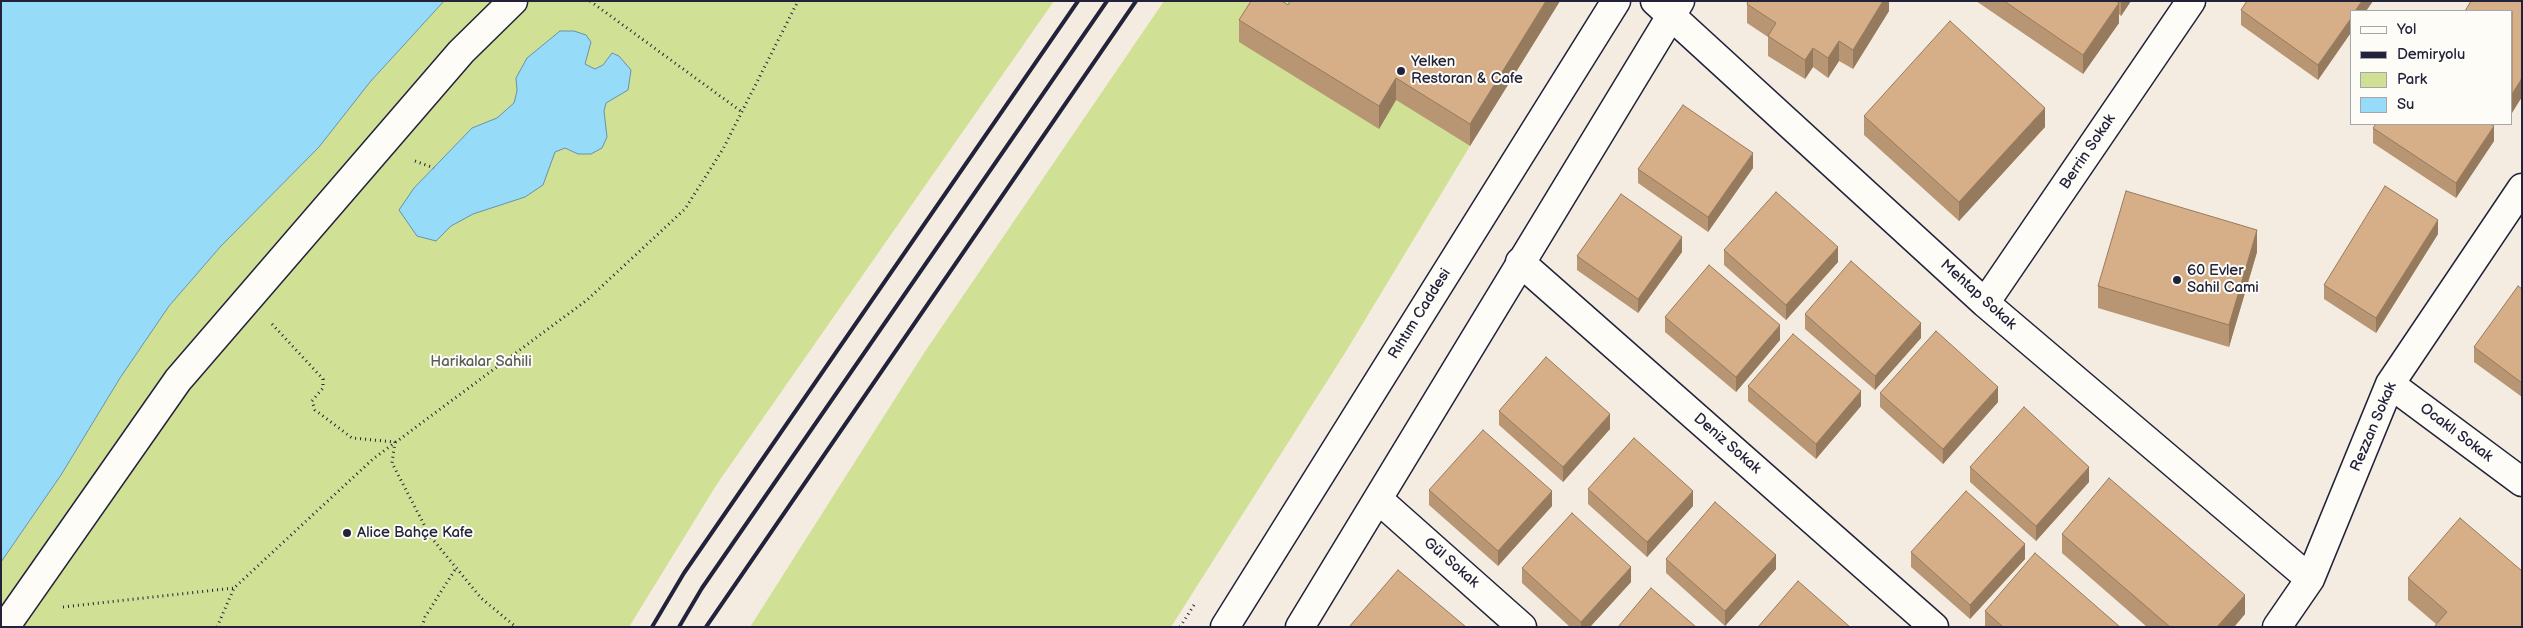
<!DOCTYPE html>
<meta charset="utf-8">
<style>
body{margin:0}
#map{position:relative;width:2523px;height:628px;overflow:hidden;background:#f5ece1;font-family:"Balsamiq Sans",sans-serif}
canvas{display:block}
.frame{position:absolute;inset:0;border:2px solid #22223b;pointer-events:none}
.legend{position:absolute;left:2350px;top:10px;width:162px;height:115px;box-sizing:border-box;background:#fdfcf7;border:1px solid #a5a5ac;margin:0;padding:6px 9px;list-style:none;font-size:15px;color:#22223b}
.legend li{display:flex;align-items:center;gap:10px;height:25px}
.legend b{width:25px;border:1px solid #a5a5ac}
</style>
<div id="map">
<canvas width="2523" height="628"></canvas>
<div class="frame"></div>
<ul class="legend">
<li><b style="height:6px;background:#fdfcf7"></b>Yol</li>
<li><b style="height:6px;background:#22223b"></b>Demiryolu</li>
<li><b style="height:14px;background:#d0e195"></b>Park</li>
<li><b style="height:14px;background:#96dbf8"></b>Su</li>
</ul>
</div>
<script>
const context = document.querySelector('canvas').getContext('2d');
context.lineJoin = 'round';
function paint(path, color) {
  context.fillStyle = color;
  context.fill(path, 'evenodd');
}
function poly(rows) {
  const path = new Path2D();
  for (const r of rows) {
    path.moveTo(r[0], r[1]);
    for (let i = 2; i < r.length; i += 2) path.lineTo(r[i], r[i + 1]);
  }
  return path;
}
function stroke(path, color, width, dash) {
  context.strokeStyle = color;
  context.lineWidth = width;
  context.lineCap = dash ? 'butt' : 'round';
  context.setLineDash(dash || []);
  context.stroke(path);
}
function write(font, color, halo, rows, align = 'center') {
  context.font = font + ' "Balsamiq Sans",sans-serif';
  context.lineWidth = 4;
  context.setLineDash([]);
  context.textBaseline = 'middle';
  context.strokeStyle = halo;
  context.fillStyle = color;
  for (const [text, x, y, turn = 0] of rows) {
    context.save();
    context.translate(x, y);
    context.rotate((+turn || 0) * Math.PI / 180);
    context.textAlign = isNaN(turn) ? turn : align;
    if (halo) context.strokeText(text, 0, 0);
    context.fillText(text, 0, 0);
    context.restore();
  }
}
const green = poly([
 [444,1,1054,1,717,484,629,627,1,627,1,562,61,475,120,378,169,306,221,246,319,147,370,82],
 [1164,1,1304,1,1396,100,1470,146,1345,353,1171,627,750,627,924,353]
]);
const water = poly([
 [1,1,444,1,370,82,319,147,221,246,169,306,120,378,61,475,1,562,1,1],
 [560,31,574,31,586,35,591,42,585,64,595,69,603,65,612,53,619,56,631,70,628,90,606,103,604,111,607,137,602,148,591,154,578,154,565,148,555,152,543,185,525,197,473,214,451,226,436,241,417,236,399,210,414,188,472,128,497,118,514,103,517,91,516,78,527,58,560,31]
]);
const path = poly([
 [590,1,742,112],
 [415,161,434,168],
 [272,324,323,379,323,388,312,401,315,410,352,438,395,442,392,463,430,536,481,598,516,627],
 [63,607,234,588],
 [217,627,234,588,373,459,587,300,685,209,723,149,798,1],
 [422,627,425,617,456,568],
 [1180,627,1194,605]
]);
const street = poly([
 [1655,1,1985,303,2310,579],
 [1520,262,1934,627],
 [1985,303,2191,1],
 [2390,384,2522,482],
 [1379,500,1522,627],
 [5,627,178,380,461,52,513,1],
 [2277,627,2310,579,2390,384,2522,188]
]);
const secondary = poly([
 [1225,627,1616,1],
 [1300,627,1680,1]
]);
const rail = poly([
 [652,627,684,573,1078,1],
 [679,627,702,588,1107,1],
 [706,627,1136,1]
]);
const wall = poly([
 [1560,1,1470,146,1396,100,1379,129,1239,42,1239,20,1288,5],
 [1889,1,1889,11,1853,69,1839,61,1828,78,1813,67,1805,79,1768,56,1768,37,1747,23,1747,4],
 [1976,1,2131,1,2121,16,2119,14,2119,23,2083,74],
 [2247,1,2373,1,2318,80,2241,25,2241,10],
 [1864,116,2045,127,1959,221,1864,135],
 [2373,128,2494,141,2456,198,2373,143],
 [1753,168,1708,232,1638,183,1638,169],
 [2438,234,2376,333,2324,299,2324,285],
 [1724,250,1838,262,1786,320,1724,265],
 [1682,252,1638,313,1577,270,1577,256],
 [2257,252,2229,347,2098,308,2098,286],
 [2522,289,2522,397,2474,362,2474,347],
 [1805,314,1921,338,1875,390,1805,329],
 [1665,317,1780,340,1736,392,1665,332],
 [1748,386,1861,406,1816,459,1748,401],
 [1880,393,1998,402,1943,464,1880,407],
 [1499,411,1610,429,1563,482,1499,425],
 [1970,467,2089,482,2036,541,1970,482],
 [1588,489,1693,506,1647,557,1588,504],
 [1429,490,1552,506,1498,566,1429,505],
 [2062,534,2245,614,2234,627,2147,627,2062,553],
 [1911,552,2025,559,1970,619,1911,567],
 [1666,559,1776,569,1725,626,1666,573],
 [1522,568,1631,582,1590,627,1570,627,1522,583],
 [2522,571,2436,624,2408,600,2408,578],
 [1985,611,2120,627,1985,627]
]);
const shadedWall = poly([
 [1546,1,1560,1,1470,146,1470,124],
 [1883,1,1889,1,1889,11,1853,69,1853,50],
 [2121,1,2131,1,2121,16],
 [2362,1,2373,1,2366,11,2355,11],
 [2119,3,2119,23,2083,74,2083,55],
 [2352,17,2352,31,2318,80,2318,65],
 [1839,41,1839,61,1828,78,1828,58],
 [1813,48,1813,67,1805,79,1805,60],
 [1396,78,1396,100,1379,129,1379,106],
 [2522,78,2522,97,2512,113,2512,94],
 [2045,108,2045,127,1959,221,1959,202],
 [2494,126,2494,141,2456,198,2456,183],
 [1753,153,1753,168,1708,232,1708,217],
 [2438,220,2438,234,2376,333,2376,318],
 [2257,230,2257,252,2229,347,2229,325],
 [1682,237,1682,252,1638,313,1638,299],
 [1838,247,1838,262,1786,320,1786,305],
 [1921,323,1921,338,1875,390,1875,376],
 [1780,325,1780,340,1736,392,1736,377],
 [1998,387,1998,402,1943,464,1943,449],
 [1861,391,1861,406,1816,459,1816,444],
 [1610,414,1610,429,1563,482,1563,467],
 [2089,467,2089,482,2036,541,2036,526],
 [1552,491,1552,506,1498,566,1498,551],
 [1693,491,1693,506,1647,557,1647,542],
 [2025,544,2025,559,1970,619,1970,605],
 [1776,555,1776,569,1725,626,1725,611],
 [1631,567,1631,582,1590,627,1581,627,1581,622],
 [2245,595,2245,614,2234,627,2217,627]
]);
const building = poly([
 [1251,1,1282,1,1288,5,1290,1,1546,1,1470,124,1396,78,1379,106,1239,20,1251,1],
 [1748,1,1883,1,1853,50,1839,41,1828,58,1813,48,1805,60,1768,36,1776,23,1747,4,1748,1],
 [2004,1,2116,1,2119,3,2083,55,2004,1],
 [2247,1,2362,1,2355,11,2352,11,2352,17,2318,65,2241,10,2247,1],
 [2471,1,2522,1,2522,78,2512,94,2512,11,2465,11,2471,1],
 [1950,21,2045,108,1959,202,1864,116,1950,21],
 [1683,105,1753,153,1708,217,1638,169,1683,105],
 [2376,124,2490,124,2494,126,2456,183,2373,128,2376,124],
 [2385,186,2438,220,2376,318,2324,285,2385,186],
 [2126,191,2257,230,2229,325,2098,286,2126,191],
 [1776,192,1838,247,1786,305,1724,250,1776,192],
 [1621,194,1682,237,1638,299,1577,256,1621,194],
 [1851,261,1921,323,1875,376,1805,314,1851,261],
 [1709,265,1780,325,1736,377,1665,317,1709,265],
 [2518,286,2522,289,2522,383,2474,347,2518,286],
 [1936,331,1998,387,1943,449,1880,393,1936,331],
 [1793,334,1861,391,1816,444,1748,386,1793,334],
 [1546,357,1610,414,1563,467,1499,411,1546,357],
 [2024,407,2089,467,2036,526,1970,467,2024,407],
 [1483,430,1552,491,1498,551,1429,490,1483,430],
 [1634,438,1693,491,1647,542,1588,489,1634,438],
 [2109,478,2245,595,2217,627,2170,627,2062,534,2109,478],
 [1966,491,2025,544,1970,605,1911,552,1966,491],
 [1715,502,1776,555,1725,611,1666,559,1715,502],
 [1572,513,1631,567,1581,622,1522,568,1572,513],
 [2460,518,2522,571,2522,627,2434,627,2447,612,2408,578,2460,518],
 [2035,553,2120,627,2003,627,1985,611,2035,553],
 [1398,570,1466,627,1349,627,1398,570],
 [1798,581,1850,627,1758,627,1798,581],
 [1651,588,1696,627,1618,627,1651,588]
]);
const markers = [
 [1401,71,5,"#22223b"],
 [2177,280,5,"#22223b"],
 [347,533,5,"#22223b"]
];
const poiNames = [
 ["Yelken",1411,62],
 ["Restoran & Cafe",1411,79],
 ["60 Evler",2187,271],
 ["Sahil Cami",2187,288],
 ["Alice Bahçe Kafe",357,533]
];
const streetNames = [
 ["Berrin Sokak",2088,152,-56],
 ["Mehtap Sokak",1978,295,42],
 ["Rıhtım Caddesi",1420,314,-58],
 ["Rezzan Sokak",2374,427,-67],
 ["Ocaklı Sokak",2456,433,37],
 ["Deniz Sokak",1727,444,41],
 ["Gül Sokak",1451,563,41]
];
const parkNames = [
 ["Harikalar Sahili",481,362]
];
paint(green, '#d0e195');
paint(water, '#96dbf8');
stroke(water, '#6891ac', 1);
stroke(street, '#22223b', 31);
stroke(secondary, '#22223b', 31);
stroke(path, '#22223b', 3, [1, 4]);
stroke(street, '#fdfcf7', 28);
stroke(secondary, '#fdfcf7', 28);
stroke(rail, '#22223b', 4);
paint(wall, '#b89674');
paint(shadedWall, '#967a5e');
paint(building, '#d6ae87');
stroke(building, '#967a5e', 1);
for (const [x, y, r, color] of markers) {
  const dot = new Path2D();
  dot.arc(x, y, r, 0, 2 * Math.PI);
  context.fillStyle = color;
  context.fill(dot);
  stroke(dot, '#fdfcf7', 2);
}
write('15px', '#22223b', '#fdfcf7', poiNames, 'left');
write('15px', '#22223b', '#fdfcf7', streetNames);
write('15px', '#565b56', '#fdfcf7', parkNames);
</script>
